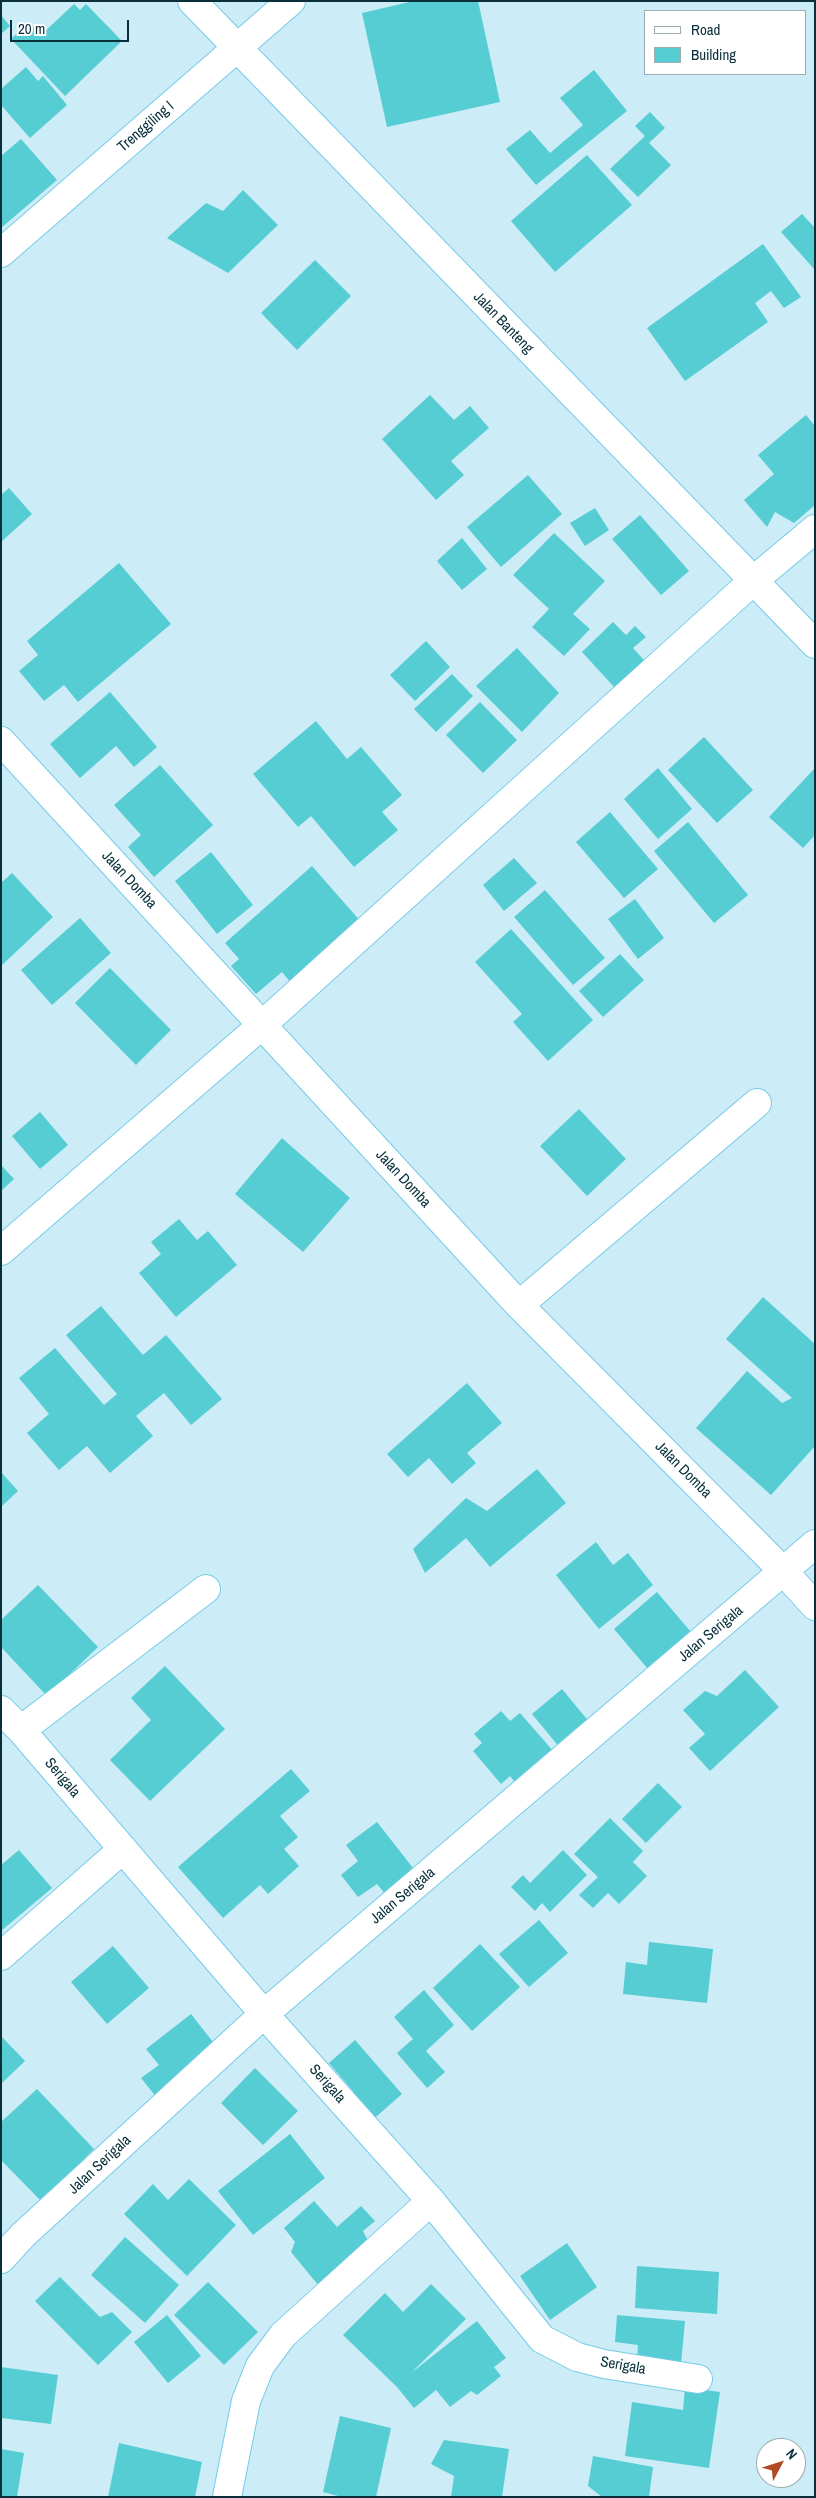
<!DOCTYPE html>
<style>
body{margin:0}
#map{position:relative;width:816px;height:2498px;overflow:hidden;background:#ccecf7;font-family:"Archivo Narrow",sans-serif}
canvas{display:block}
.frame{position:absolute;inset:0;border:2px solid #082f3a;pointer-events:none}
.legend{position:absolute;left:644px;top:10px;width:162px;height:65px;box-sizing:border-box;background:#fff;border:1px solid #9cacb0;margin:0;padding:6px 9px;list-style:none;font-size:15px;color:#082f3a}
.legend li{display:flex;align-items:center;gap:10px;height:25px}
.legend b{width:25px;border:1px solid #9cacb0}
.north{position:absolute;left:756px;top:2438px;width:50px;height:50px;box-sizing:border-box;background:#fff;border:1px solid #9cacb0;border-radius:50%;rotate:50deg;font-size:14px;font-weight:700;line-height:20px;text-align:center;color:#082f3a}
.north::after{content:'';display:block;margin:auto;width:18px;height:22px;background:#b14b23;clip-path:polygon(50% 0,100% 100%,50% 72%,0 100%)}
.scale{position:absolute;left:10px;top:20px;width:119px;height:22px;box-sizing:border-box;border:2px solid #082f3a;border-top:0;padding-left:6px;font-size:15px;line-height:18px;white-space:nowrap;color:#082f3a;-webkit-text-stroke:4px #fff;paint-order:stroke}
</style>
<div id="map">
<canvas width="816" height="2498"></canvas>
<div class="frame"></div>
<ul class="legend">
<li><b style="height:6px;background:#fff"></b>Road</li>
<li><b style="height:14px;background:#55cdd3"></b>Building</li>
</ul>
<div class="north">N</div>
<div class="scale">20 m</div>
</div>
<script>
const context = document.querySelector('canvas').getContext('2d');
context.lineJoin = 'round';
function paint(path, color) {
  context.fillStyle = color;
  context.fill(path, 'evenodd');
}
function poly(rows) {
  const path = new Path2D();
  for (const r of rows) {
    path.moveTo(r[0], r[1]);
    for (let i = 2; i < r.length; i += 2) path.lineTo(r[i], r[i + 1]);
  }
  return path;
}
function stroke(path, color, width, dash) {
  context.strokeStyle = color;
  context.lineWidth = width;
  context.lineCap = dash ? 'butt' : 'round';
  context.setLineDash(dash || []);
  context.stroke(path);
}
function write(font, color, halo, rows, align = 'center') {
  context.font = font + ' "Archivo Narrow",sans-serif';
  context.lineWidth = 4;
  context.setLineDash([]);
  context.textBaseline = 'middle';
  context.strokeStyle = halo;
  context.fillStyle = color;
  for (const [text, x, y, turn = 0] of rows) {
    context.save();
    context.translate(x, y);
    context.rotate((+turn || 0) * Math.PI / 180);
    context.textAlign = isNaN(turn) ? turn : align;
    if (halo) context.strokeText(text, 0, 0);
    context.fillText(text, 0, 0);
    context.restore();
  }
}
const building = poly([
 [414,1,478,1,500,102,387,127,362,13],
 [74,4,80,10,86,4,122,41,65,96,11,39,29,22,41,35],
 [1,15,10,26,1,34],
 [26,67,38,81,43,76,67,105,30,138,1,105,1,89],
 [594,70,627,111,536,185,506,149,530,130,550,153,583,125,560,98],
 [650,112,665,128,649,143,671,165,638,197,610,169,645,136,635,126],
 [21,139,57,180,1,228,1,156],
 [587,155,632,205,555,272,511,221],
 [243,190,278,225,228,273,167,238,206,203,223,211],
 [802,214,815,228,815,270,781,232],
 [763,244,801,297,784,308,771,291,755,303,768,322,685,381,647,328],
 [315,260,351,296,297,350,261,313],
 [430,395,454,420,470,406,489,428,451,461,464,475,436,500,382,439],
 [806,415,815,426,815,505,794,523,775,512,767,527,744,500,774,474,758,455],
 [528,475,562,514,501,567,467,527],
 [9,488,32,514,1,542,1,495],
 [595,508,609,530,585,546,570,523],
 [640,515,689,571,661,595,612,539],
 [554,533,605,581,573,614,590,629,564,656,532,627,549,609,513,575],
 [462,538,487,569,462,590,437,561],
 [119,563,171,624,78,702,64,685,44,701,19,671,38,655,27,641],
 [613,622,626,635,635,626,646,637,633,648,644,660,615,688,582,652],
 [426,641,450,667,415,701,390,675],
 [517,648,559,693,522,732,476,686],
 [452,674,473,696,436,732,414,709],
 [110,692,157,747,134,767,116,746,80,778,50,744],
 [480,702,517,740,483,773,446,735],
 [316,721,347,759,361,747,402,795,382,812,398,830,354,867,311,816,298,827,253,774],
 [704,737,753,790,717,823,668,770],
 [160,765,213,825,154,877,128,847,141,835,114,805],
 [658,768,692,809,658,839,624,799],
 [815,768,815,835,803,848,769,817],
 [610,812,658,869,624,898,576,842],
 [688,822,748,895,714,923,654,851],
 [211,852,253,905,217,934,175,881],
 [514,858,537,883,504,911,483,885],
 [312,866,362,923,292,984,282,972,256,994,231,966,239,959,225,943],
 [12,873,53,917,1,966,1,883],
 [545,890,605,958,573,985,514,917],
 [635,899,664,938,638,959,608,919],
 [80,918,111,953,52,1005,21,970],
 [511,929,593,1020,548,1061,513,1022,522,1014,475,962],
 [620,954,644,980,603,1017,579,991],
 [110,968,171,1030,136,1065,75,1003],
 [579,1109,626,1159,587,1196,540,1146],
 [40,1112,68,1145,40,1169,12,1136],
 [282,1138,350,1198,303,1252,235,1194],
 [1,1165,14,1179,1,1191],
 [179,1219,197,1240,208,1231,237,1265,176,1317,139,1273,161,1254,151,1242],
 [763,1297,815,1344,815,1446,771,1495,696,1428,747,1371,782,1403,792,1398,726,1339],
 [101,1306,143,1355,166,1335,222,1399,191,1425,164,1393,136,1416,153,1436,110,1473,87,1446,59,1470,27,1433,49,1414,19,1378,55,1348,104,1405,117,1394,66,1335],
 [467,1383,502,1423,467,1453,476,1463,452,1484,429,1458,408,1477,387,1454],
 [537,1469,566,1503,490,1567,466,1538,425,1573,413,1549,466,1498,487,1511],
 [1,1472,18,1491,1,1507],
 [596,1542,613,1565,628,1553,653,1585,599,1629,556,1575],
 [38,1585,98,1647,47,1696,1,1647,1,1620],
 [657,1592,696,1638,653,1675,614,1629],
 [165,1666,225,1729,150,1801,110,1760,151,1720,131,1698],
 [745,1670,779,1707,710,1771,689,1748,705,1734,683,1710,705,1691,717,1696],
 [562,1689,590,1723,560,1748,532,1714],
 [501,1711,510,1721,520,1713,554,1752,517,1785,510,1776,501,1784,473,1751,482,1743,474,1734],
 [291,1769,310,1791,280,1816,298,1837,284,1849,299,1866,268,1894,260,1885,223,1918,178,1867],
 [658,1783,682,1807,646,1843,622,1819],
 [610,1818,643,1851,633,1862,647,1876,619,1904,608,1893,593,1908,579,1895,598,1877,574,1854],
 [377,1822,417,1873,387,1896,377,1884,358,1897,341,1875,358,1861,346,1845],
 [19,1850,52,1888,1,1931,1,1865],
 [563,1850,587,1875,550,1912,542,1903,535,1911,511,1887,523,1875,530,1883],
 [539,1920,568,1953,529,1987,499,1954],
 [649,1942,713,1949,707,2003,623,1994,626,1962,647,1965],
 [480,1944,520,1987,472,2031,433,1988],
 [113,1946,149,1988,107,2024,71,1982],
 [424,1990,454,2025,426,2051,445,2072,427,2088,397,2053,413,2039,394,2017],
 [191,2014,220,2051,158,2099,141,2078,159,2065,146,2049],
 [1,2036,25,2061,1,2084],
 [355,2040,402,2094,369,2123,346,2097,353,2091,329,2063],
 [255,2068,298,2111,263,2145,221,2103],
 [37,2089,94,2149,41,2201,1,2160,1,2122],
 [290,2134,325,2178,253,2235,218,2191],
 [189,2179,236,2225,187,2276,124,2214,153,2184,168,2200],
 [314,2201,337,2227,361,2206,375,2221,363,2231,369,2243,319,2286,291,2252,295,2242,284,2228],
 [125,2237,179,2285,145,2323,91,2275],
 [567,2243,597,2287,550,2320,520,2276],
 [637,2266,719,2272,717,2314,635,2308],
 [60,2277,100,2317,112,2312,132,2332,98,2365,35,2301],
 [208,2282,258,2332,224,2365,174,2315],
 [431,2284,466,2319,411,2373,477,2321,506,2358,494,2367,501,2376,477,2395,471,2391,450,2407,436,2390,414,2408,397,2387,343,2335,385,2293,403,2312],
 [167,2315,201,2356,168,2383,134,2342],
 [617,2315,685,2321,681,2364,637,2360,638,2345,615,2342],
 [1,2367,58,2375,51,2424,1,2418],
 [685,2387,720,2392,709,2468,625,2456,632,2402,683,2410],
 [340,2416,391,2428,376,2497,342,2497,323,2492],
 [444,2440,509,2449,502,2497,451,2497,454,2476,431,2464],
 [119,2443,202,2462,195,2497,108,2497],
 [1,2449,24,2453,17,2497,1,2497],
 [593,2456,653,2467,649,2497,602,2497,588,2486]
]);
const street = poly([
 [192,1,815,644],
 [1,253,291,1],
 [1,741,519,1305,784,1572,815,1606],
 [1,1251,262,1025,754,580,815,529],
 [519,1305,757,1103],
 [1,1710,21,1730,264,2014,431,2201,542,2339,577,2357,604,2364,698,2379],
 [21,1730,206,1589],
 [1,1956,123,1849],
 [1,2259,23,2235,264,2014,815,1544],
 [227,2497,246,2401,260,2366,283,2335,431,2201]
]);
const streetNames = [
 ["Trenggiling I",146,127,-41],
 ["Jalan Banteng",503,323,46],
 ["Jalan Domba",129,880,47],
 ["Jalan Domba",403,1179,47],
 ["Jalan Domba",683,1470,45],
 ["Jalan Serigala",711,1634,-40],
 ["Serigala",62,1778,50],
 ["Jalan Serigala",403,1896,-40],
 ["Serigala",327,2084,48],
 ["Jalan Serigala",100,2165,-43],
 ["Serigala",623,2366,10]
];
paint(building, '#55cdd3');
stroke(street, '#75cce7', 30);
stroke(street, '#fff', 28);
write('15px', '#082f3a', '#fff', streetNames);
</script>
